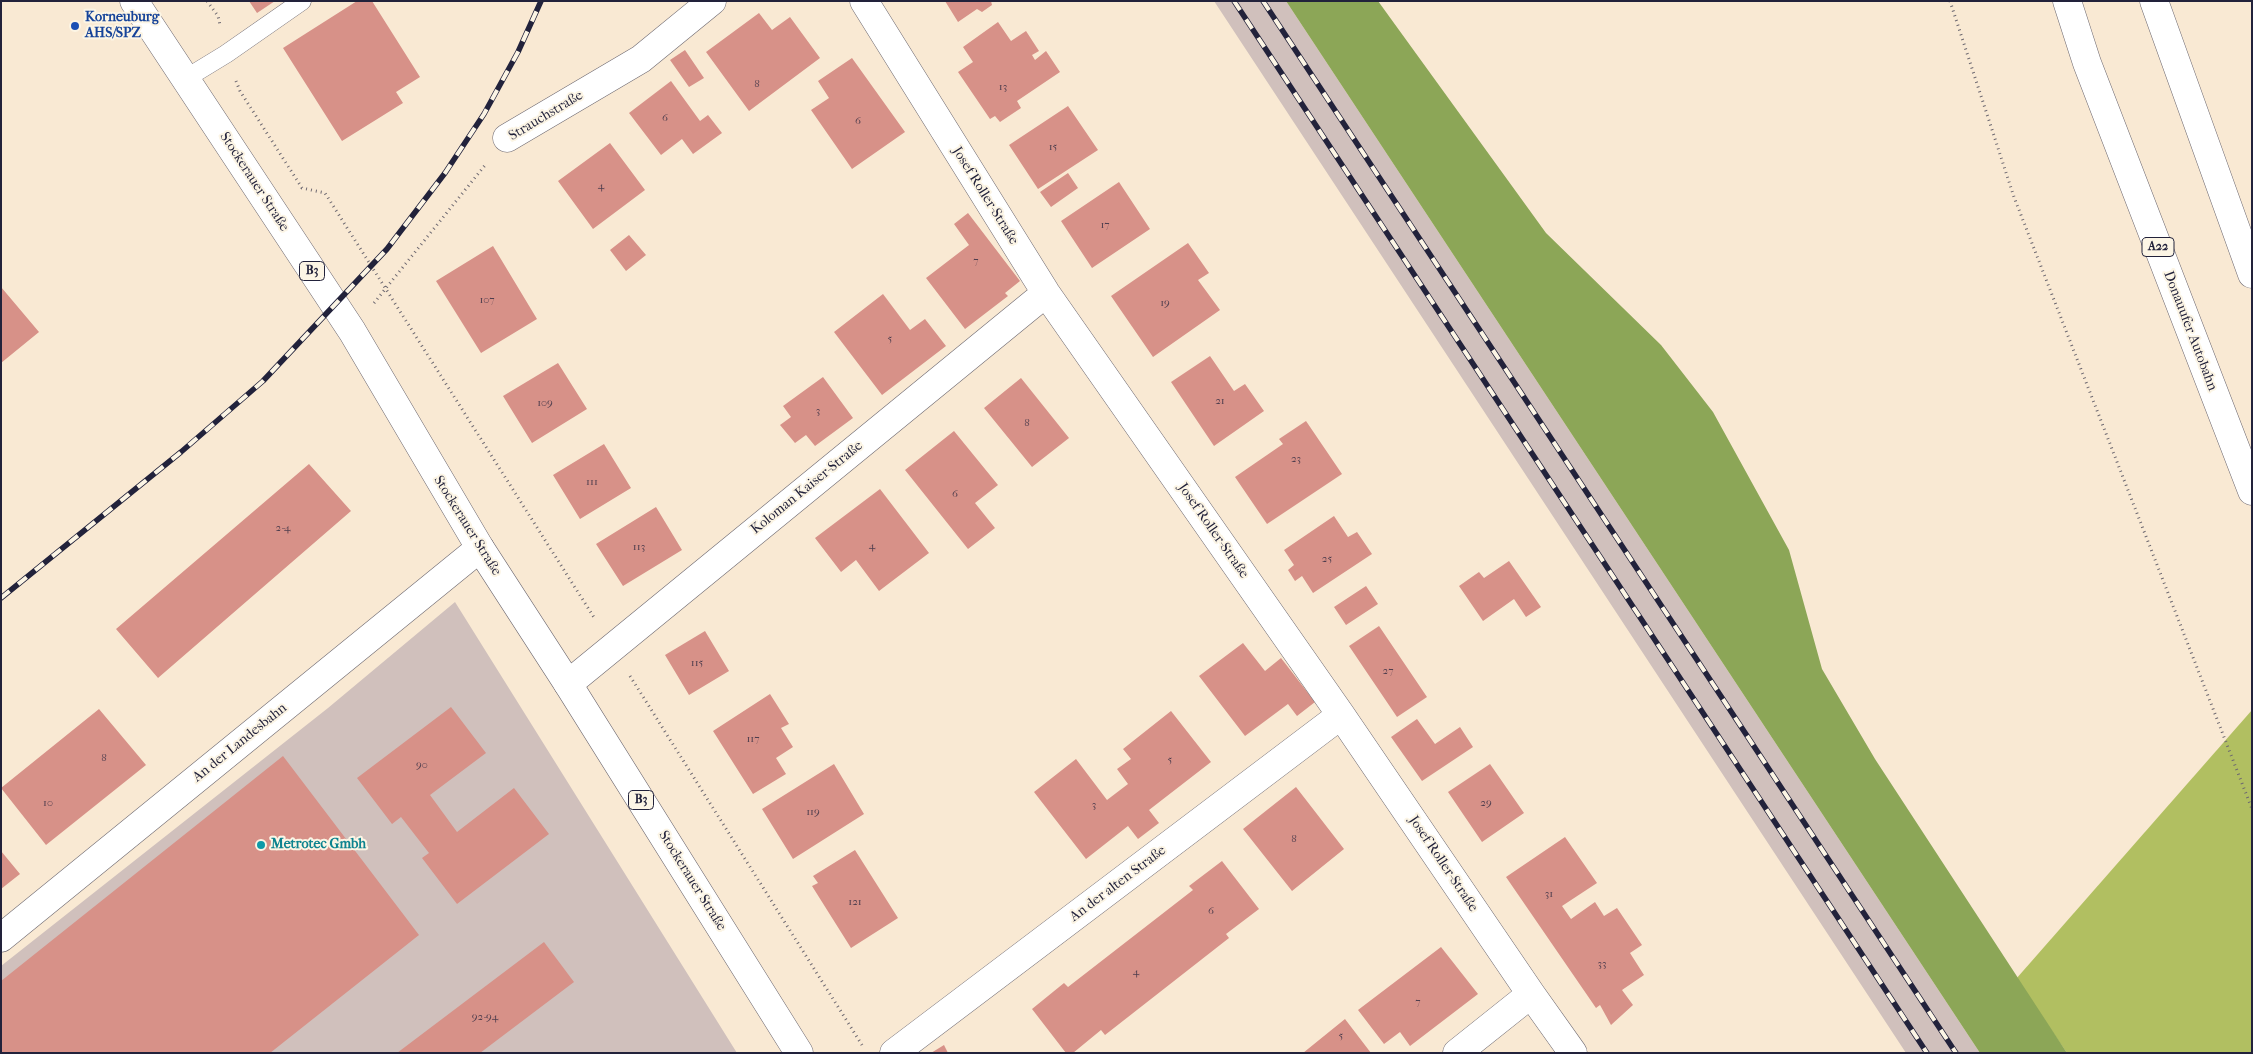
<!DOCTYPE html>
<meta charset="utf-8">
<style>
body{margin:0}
#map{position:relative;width:2253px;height:1054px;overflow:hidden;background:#f9e9d3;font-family:"IM FELL French Canon",serif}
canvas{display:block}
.frame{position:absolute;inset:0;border:2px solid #22223b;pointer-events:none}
</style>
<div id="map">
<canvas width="2253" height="1054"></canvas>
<div class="frame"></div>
</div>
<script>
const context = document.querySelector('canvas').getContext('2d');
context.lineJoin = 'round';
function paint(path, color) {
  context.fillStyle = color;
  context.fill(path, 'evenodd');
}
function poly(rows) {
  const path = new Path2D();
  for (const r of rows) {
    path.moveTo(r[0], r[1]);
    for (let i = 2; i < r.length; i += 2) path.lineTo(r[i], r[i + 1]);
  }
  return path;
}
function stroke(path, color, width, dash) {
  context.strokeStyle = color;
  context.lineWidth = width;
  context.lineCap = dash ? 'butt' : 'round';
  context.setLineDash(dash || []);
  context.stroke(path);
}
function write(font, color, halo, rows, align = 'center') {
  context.font = font + ' "IM FELL French Canon",serif';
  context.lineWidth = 4;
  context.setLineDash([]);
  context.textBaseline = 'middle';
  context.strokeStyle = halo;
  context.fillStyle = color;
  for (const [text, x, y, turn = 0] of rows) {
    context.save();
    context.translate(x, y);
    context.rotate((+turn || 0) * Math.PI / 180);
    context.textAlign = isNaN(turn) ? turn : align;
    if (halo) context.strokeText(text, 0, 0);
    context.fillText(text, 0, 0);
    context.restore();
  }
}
const industrial = poly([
 [1214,1,1286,1,1980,1053,1906,1053],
 [455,602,737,1053,1,1053,1,966,328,708]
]);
const green = poly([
 [2252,710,2252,1053,2067,1053,2016,979]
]);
const forest = poly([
 [1286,1,1378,1,1546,233,1661,345,1713,412,1789,550,1822,669,1875,759,2067,1053,1980,1053]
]);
const building = poly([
 [249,1,275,1,257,13],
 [357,1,372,1,420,77,396,92,403,103,342,141,283,48],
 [945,1,991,1,992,5,982,12,977,9,958,22],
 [759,13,772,30,790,17,820,58,749,111,706,52],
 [998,22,1011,41,1026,31,1039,51,1032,55,1035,60,1046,51,1060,72,1017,101,1021,108,1000,122,995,116,990,119,958,72,973,62,963,47],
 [685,50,704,78,689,87,670,60],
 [852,58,905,132,852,169,811,110,829,98,818,81],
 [671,81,700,121,708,115,722,133,693,154,682,139,661,155,629,113],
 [1068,106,1098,150,1038,189,1009,145],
 [610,143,645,190,593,229,558,181],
 [1068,173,1078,188,1051,207,1040,192],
 [1119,182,1150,229,1092,268,1061,221],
 [968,213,1020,281,1005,293,1008,296,965,329,926,278,969,245,954,224],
 [629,235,646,255,626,271,610,250],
 [1188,243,1209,273,1198,280,1220,310,1153,357,1111,296],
 [493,246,537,319,481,353,436,281],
 [1,287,39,332,1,363],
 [883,294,910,330,925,319,946,346,882,395,834,332],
 [1210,356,1234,391,1245,384,1264,411,1214,446,1171,382],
 [558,363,587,409,532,443,503,396],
 [823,377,853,418,815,446,806,435,795,443,780,425,791,417,783,406],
 [1021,378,1069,438,1032,467,984,408],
 [1306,421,1342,474,1267,524,1235,477,1283,444,1279,439],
 [954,431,998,485,975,503,995,528,968,549,905,470],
 [604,444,631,488,580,519,553,475],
 [309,464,351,511,158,678,116,629],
 [880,489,929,553,879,591,856,560,841,572,815,538],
 [656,507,682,550,623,586,596,544],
 [1334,516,1348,537,1357,532,1372,554,1313,593,1302,576,1295,581,1288,570,1294,565,1284,550],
 [1509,561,1541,607,1526,617,1514,599,1483,621,1459,586,1479,572,1484,578],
 [1366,586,1378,604,1346,625,1334,607],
 [1379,626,1427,697,1397,717,1349,646],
 [705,631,729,671,689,695,665,655],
 [1243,643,1265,671,1281,658,1315,702,1297,716,1288,704,1245,736,1199,676],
 [770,694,789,724,781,728,793,747,776,758,786,774,753,794,713,731],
 [451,707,486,753,430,795,457,832,514,788,549,834,457,904,422,858,429,853,401,817,392,824,357,778],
 [99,709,146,765,46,845,1,788],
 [1171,711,1211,762,1149,810,1159,823,1138,839,1128,826,1086,859,1034,792,1076,759,1107,800,1128,784,1117,769,1131,759,1123,749],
 [1417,719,1435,744,1460,727,1473,747,1422,781,1391,737],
 [283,756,419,935,270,1053,1,1053,1,981],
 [834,764,864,814,793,859,762,809],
 [1490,764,1524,813,1482,842,1448,792],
 [1296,787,1344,849,1292,891,1243,829],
 [1565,837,1597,883,1562,906,1571,919,1595,902,1604,916,1617,908,1642,945,1630,953,1644,975,1622,990,1633,1005,1611,1025,1600,1005,1596,1008,1506,877],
 [855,850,898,918,851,948,812,886,818,883,813,876],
 [1,851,20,874,1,889],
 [1222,861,1259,909,1226,934,1229,938,1105,1035,1101,1030,1073,1053,1066,1053,1032,1009,1064,983,1068,987,1193,890,1189,886],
 [544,942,574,982,480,1053,397,1053],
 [1441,947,1478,994,1410,1046,1400,1032,1384,1044,1358,1010],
 [1345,1019,1371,1053,1303,1053],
 [944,1045,948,1053,931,1053]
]);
const path = poly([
 [207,1,218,16,220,25],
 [1950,1,2014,197,2252,809],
 [236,81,240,91,302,188,325,193,595,619],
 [374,303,486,164],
 [630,676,862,1045]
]);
const service = poly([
 [185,79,226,54,302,1]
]);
const minor = poly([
 [864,1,1046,293,1341,715,1531,994,1573,1053],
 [507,138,641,59,712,1],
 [568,684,1046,293],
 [1,938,480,548],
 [894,1053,1341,715],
 [1457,1053,1531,994]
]);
const primary = poly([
 [134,1,352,331,480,548,568,684,799,1053]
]);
const motorway = poly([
 [2067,1,2087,63,2252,491],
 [2154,1,2252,274]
]);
const rail = poly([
 [1234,1,1927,1053],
 [1263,1,1956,1053],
 [1,598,181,452,263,381,387,249,445,173,484,114,518,52,541,1]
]);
const markers = [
 [75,26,5,"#1a4fb4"],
 [261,845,5,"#0f9aa8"]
];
const numberNames = [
 ["8",757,84],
 ["13",1003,87],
 ["6",665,118],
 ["6",858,121],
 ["15",1053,147],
 ["4",601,186],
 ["17",1105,225],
 ["7",976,261],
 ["107",487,300],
 ["19",1165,303],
 ["5",890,339],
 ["21",1220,401],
 ["109",545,403],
 ["3",818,411],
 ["8",1027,423],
 ["23",1296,459],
 ["111",592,482],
 ["6",955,494],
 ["2-4",283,528],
 ["4",872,546],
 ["113",639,547],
 ["25",1327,559],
 ["115",697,663],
 ["27",1388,671],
 ["117",753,739],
 ["8",104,758],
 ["5",1170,760],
 ["90",422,765],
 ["10",48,803],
 ["29",1486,803],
 ["3",1094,805],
 ["119",813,812],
 ["8",1294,839],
 ["31",1549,894],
 ["121",855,902],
 ["6",1211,911],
 ["33",1602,964],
 ["4",1136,972],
 ["7",1418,1002],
 ["92-94",485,1017],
 ["5",1341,1036]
];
const shields = [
 [2158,247,32],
 [312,271,25],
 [641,800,25]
];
const shieldNames = [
 ["A22",2158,247],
 ["B3",312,271],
 ["B3",641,800]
];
const transitNames = [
 ["Korneuburg",85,18],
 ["AHS/SPZ",85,34]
];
const streetNames = [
 ["Strauchstraße",546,116,-31],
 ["Stockerauer Straße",254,182,57],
 ["Josef Roller-Straße",985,196,58],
 ["Donauufer Autobahn",2190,331,69],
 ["Koloman Kaiser-Straße",807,488,-39],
 ["Stockerauer Straße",467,526,58],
 ["Josef Roller-Straße",1213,531,55],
 ["An der Landesbahn",240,743,-39],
 ["Josef Roller-Straße",1443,864,56],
 ["Stockerauer Straße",692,881,58],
 ["An der alten Straße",1118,884,-37]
];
const cultureNames = [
 ["Metrotec Gmbh",271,845]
];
paint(industrial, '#d0c0bc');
paint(green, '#b1bf61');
paint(forest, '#8ca657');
paint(building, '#d79188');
stroke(service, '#6d6870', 19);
stroke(minor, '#6d6870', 29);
stroke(primary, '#6d6870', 29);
stroke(motorway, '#6d6870', 29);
stroke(path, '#6d6870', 3, [1, 4]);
stroke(service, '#fff', 18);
stroke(minor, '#fff', 28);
stroke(primary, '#fff', 28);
stroke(motorway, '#fff', 28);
stroke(rail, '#22223b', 5.5);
stroke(rail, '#fcf5e5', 4, [11]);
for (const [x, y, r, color] of markers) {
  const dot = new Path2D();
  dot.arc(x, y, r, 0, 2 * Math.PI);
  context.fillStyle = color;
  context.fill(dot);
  stroke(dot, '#fcf5e5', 2);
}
write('11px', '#4f3e4e', null, numberNames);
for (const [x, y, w] of shields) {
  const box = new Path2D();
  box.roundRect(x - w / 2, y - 9.5, w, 19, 4);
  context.fillStyle = '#fcf5e5';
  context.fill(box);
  stroke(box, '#22223b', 1);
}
write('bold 12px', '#22223b', null, shieldNames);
write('bold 14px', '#164399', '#fcf5e5', transitNames, 'left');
write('14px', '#22223b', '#fcf5e5', streetNames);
write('bold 14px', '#0d838f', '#fcf5e5', cultureNames, 'left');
</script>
